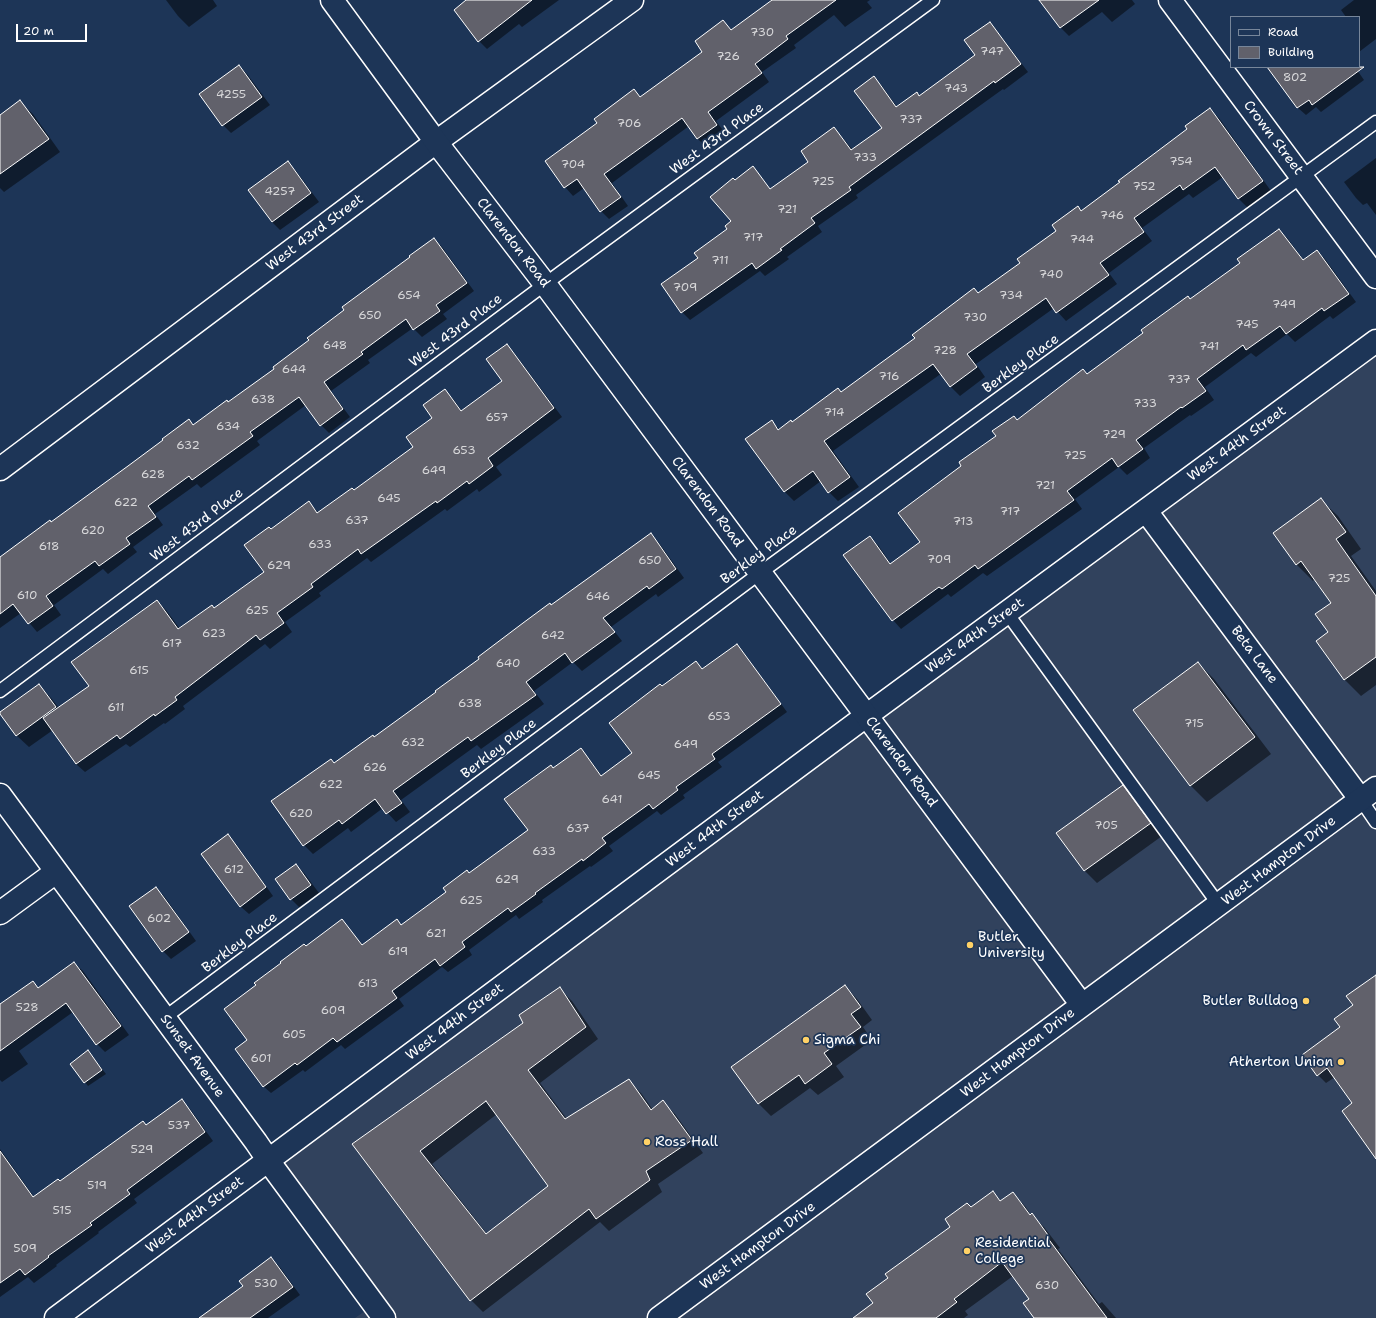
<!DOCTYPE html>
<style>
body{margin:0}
#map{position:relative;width:1376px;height:1318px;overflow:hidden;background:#1d3557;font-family:"Shantell Sans",sans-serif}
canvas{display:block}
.legend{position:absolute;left:1230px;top:16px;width:130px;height:52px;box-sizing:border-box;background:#1d3557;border:1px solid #77869a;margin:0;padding:5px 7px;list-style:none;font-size:12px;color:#fff}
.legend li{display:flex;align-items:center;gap:8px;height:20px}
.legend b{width:20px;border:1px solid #77869a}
.scale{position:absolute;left:16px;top:24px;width:71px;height:18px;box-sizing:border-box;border:2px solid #fff;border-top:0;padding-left:5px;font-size:12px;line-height:14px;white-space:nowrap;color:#fff;-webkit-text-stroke:3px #1d3557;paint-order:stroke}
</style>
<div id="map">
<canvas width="1376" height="1318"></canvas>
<ul class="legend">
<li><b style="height:5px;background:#1d3557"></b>Road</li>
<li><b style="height:11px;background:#61616b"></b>Building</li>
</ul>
<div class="scale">20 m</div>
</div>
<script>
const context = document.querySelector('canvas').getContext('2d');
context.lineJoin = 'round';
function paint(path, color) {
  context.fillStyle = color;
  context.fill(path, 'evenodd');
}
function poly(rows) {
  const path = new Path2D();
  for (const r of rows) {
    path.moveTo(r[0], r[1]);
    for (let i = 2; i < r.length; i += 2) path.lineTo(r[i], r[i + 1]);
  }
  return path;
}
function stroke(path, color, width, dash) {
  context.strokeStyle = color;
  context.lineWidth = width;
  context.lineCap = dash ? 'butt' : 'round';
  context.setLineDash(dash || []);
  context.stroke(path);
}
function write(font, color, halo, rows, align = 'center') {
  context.font = font + ' "Shantell Sans",sans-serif';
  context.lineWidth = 3.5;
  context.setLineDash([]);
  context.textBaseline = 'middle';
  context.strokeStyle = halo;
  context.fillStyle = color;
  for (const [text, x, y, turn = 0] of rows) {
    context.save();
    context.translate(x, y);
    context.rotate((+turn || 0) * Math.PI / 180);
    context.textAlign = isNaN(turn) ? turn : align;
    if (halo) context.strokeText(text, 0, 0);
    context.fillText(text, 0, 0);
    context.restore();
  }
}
const built = poly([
 [1376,346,1376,1318,355,1318,375,1304,267,1159]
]);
const shadow = poly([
 [166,0,213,0,217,6,189,27,178,16],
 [468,0,559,0,522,27,519,24,487,49,479,41],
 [770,0,870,0,867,2,872,8,845,27,834,15,794,45,796,48,762,72,769,82,716,121,725,133,706,147,698,139,689,126,612,183,628,206,609,219,601,211,584,188,573,196,565,187,546,162,598,124,634,90,641,97,704,52,723,22,732,30,771,2],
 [1041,0,1132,0,1135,4,1112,22,1102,12,1069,36,1061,28],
 [1354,0,1376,0,1376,39,1359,52,1359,17,1346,17,1341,10],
 [990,23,997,31,1028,72,1004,90,1003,89,856,195,858,198,818,226,822,232,787,257,789,259,765,276,760,271,690,320,682,312,699,258,728,229,733,221,735,181,752,168,771,190,809,162,834,128,853,150,883,128,874,78,882,86,897,107,917,93,920,96,977,55],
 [239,66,247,74,270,105,231,133,223,125,201,94],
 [1268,67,1355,67,1364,80,1321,112,1316,107,1306,115,1298,108],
 [20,102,33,114,60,152,4,192,0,188,0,116],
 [1209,109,1219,118,1271,191,1248,208,1239,199,1223,177,1193,198,1189,194,1142,228,1152,241,1109,273,1117,284,1066,321,1054,308,976,364,985,377,960,396,951,387,942,373,833,451,859,487,838,501,829,492,821,481,794,501,785,492,747,440,772,422,780,430,792,423,838,389,842,392,1021,263,1057,231,1078,207,1082,211,1121,183,1188,129],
 [1376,158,1376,215,1367,203,1363,205,1356,198,1344,182],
 [288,163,296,171,319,202,280,230,272,222],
 [1279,230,1288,239,1304,261,1317,251,1325,259,1356,302,1333,319,1330,316,1295,342,1287,334,1256,357,1251,353,1205,387,1214,400,1191,416,1190,415,1144,448,1150,458,1127,475,1119,467,1075,499,1082,509,987,576,983,573,951,597,948,594,901,629,893,620,869,537,878,545,891,564,922,542,963,466,1017,421,1088,375,1242,263],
 [434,239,442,247,474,291,443,314,447,319,422,337,413,328,368,360,370,363,331,391,350,417,329,433,321,425,306,405,257,441,260,445,201,488,197,484,155,514,163,525,133,547,137,552,108,574,103,569,54,605,61,615,37,632,21,613,0,628,0,558,52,523,129,467,189,420,194,425,228,403,275,369,346,310],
 [507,345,515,354,562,417,496,467,502,475,479,492,477,489,447,511,445,509,371,562,367,558,319,593,321,596,285,622,292,632,270,649,265,644,183,706,185,709,165,724,164,723,130,747,126,744,85,772,76,764,53,730,29,747,16,735,39,685,51,698,59,708,90,687,157,601,166,610,180,629,215,609,265,572,271,530,309,503,319,513,354,491,414,447,434,418,445,391,454,400,462,411,503,381],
 [1321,500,1338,516,1361,549,1351,556,1376,591,1376,685,1361,696,1344,679,1329,632,1332,603,1315,579,1313,581,1297,565,1274,533],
 [651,535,659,543,684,578,658,597,656,594,611,627,622,641,582,671,573,662,534,691,544,704,481,749,477,745,401,800,410,812,396,822,383,808,351,832,348,828,313,854,304,845,335,764,374,738],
 [737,645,744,653,787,712,718,762,722,767,683,795,685,798,661,815,657,811,609,846,613,851,591,867,590,866,542,900,543,902,519,919,516,915,469,950,472,955,448,972,442,967,399,999,404,1006,345,1049,341,1045,305,1072,303,1070,271,1093,263,1086,249,1041,306,947,341,920,363,945,402,926,529,830,554,769,581,750,588,757,602,776,633,753,663,688,696,662,704,670],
 [1198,663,1214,679,1271,754,1207,802,1191,786],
 [1123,786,1135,799,1162,836,1097,883,1085,871,1058,833],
 [228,836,236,844,273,896,249,914,240,906],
 [296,865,304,873,319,893,299,907,291,899],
 [155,888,164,896,196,941,171,959,163,951],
 [74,963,83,971,129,1035,105,1052,97,1044,73,1012,19,1051,28,1064,2,1082,0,1080,0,1005,32,982,39,989],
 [1376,976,1376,1157,1354,1104,1335,1077,1326,1083,1318,1075,1354,1005],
 [845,986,857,999,872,1020,863,1027,872,1040,836,1066,844,1077,818,1095,810,1088,771,1116,759,1104,733,1068],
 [560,989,572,1001,598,1039,540,1083,567,1119,629,1081,641,1093,653,1110,663,1102,675,1114,703,1153,658,1184,662,1192,609,1231,600,1222,483,1312,471,1300,353,1145,524,1023],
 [497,1114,550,1187,487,1234,432,1164],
 [88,1051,106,1074,88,1086,71,1064],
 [181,1101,190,1109,213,1141,134,1199,137,1203,98,1232,99,1233,56,1265,57,1266,34,1283,28,1277,0,1297,0,1149,34,1197,60,1182,147,1126],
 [992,1192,1002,1202,1013,1194,1025,1206,1031,1215,1044,1227,1060,1248,1058,1249,1099,1304,1102,1302,1116,1318,1035,1318,1030,1299,1013,1276,965,1311,968,1315,964,1318,857,1318,874,1304,889,1278,952,1227,971,1208],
 [271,1259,279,1266,300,1295,268,1318,201,1318,245,1286]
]);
const building = poly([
 [466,0,532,0,478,42,454,10,466,0],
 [772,0,836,0,786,36,788,39,755,64,762,73,708,112,717,125,697,139,682,118,604,174,621,197,600,212,577,179,564,188,545,161,597,123,594,119,634,89,640,97,702,52,695,41,723,20,731,30,772,0],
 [1039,0,1099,0,1060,28,1039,0],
 [990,22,1021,64,995,83,994,81,849,187,851,190,811,218,815,223,780,249,782,250,756,269,752,263,681,313,661,284,698,258,694,253,727,229,725,226,731,221,710,197,733,178,735,180,753,166,770,189,808,162,801,151,834,127,851,150,882,128,854,91,874,76,896,107,917,92,919,96,975,55,964,40,990,22],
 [239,65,262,97,222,126,199,94,239,65],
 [1267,67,1364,67,1312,105,1309,100,1297,108,1267,67],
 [20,100,49,139,0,174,0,115,20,100],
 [1210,108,1263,181,1238,199,1215,167,1183,190,1180,185,1134,218,1144,232,1100,263,1109,275,1056,313,1046,298,967,354,977,367,950,387,933,364,824,441,850,477,828,493,813,471,784,492,745,439,772,420,778,430,791,420,792,422,838,388,841,392,915,338,912,335,974,288,978,293,1020,263,1017,259,1056,231,1052,225,1078,206,1081,211,1120,182,1118,181,1187,129,1185,126,1210,108],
 [288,161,311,193,272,222,248,190,288,161],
 [1279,229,1303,260,1317,250,1349,294,1324,311,1322,308,1286,334,1280,326,1246,350,1243,345,1197,379,1206,391,1182,408,1181,407,1136,440,1143,449,1118,467,1112,458,1067,491,1074,500,978,569,975,565,942,589,939,587,892,621,843,555,870,536,890,564,920,542,898,513,961,466,959,462,996,436,992,431,1014,416,1017,420,1083,369,1087,374,1143,333,1141,330,1188,296,1190,299,1240,263,1237,259,1279,229],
 [434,238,467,283,436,305,440,311,413,330,406,319,361,352,363,354,324,382,343,409,320,426,299,397,250,432,253,436,192,480,189,476,148,506,156,517,126,538,130,544,99,566,95,561,46,596,53,606,28,624,13,604,0,614,0,557,50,520,51,522,128,466,163,440,162,439,189,419,193,425,227,400,228,402,274,369,273,367,309,340,307,338,344,310,342,307,410,257,409,256,434,238],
 [507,344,554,408,488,458,493,466,469,484,467,481,437,503,436,501,361,554,358,549,311,584,313,587,277,613,284,623,260,640,256,635,175,697,177,700,155,716,154,714,120,739,117,735,76,764,43,718,89,686,71,662,157,600,178,629,212,605,214,608,264,572,244,545,269,527,271,529,309,501,317,513,352,488,354,490,413,447,406,437,432,418,423,405,445,389,461,411,502,381,486,359,507,344],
 [1321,498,1346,532,1336,539,1376,596,1376,657,1344,680,1316,641,1328,632,1315,614,1331,603,1301,561,1296,565,1273,533,1321,498],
 [651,533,676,569,649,589,647,586,603,618,615,632,572,663,565,653,526,682,536,695,471,741,468,737,393,791,402,803,386,814,375,799,342,824,339,820,303,846,271,801,331,759,334,763,373,735,374,737,436,692,435,691,479,659,478,657,523,623,550,603,551,605,651,533],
 [737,644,781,704,712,754,715,759,676,787,678,790,653,809,649,804,602,838,606,843,583,861,582,859,535,893,536,894,511,912,508,908,462,942,465,947,440,966,435,959,392,991,397,998,337,1042,333,1038,297,1065,295,1063,263,1087,235,1049,247,1040,224,1009,256,985,254,983,281,963,280,962,304,944,306,946,342,919,362,945,397,919,401,925,446,892,443,888,467,870,469,873,528,830,504,799,551,765,553,768,581,748,601,776,632,753,609,723,660,684,662,686,696,661,702,669,737,644],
 [1198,662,1255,737,1190,786,1133,710,1198,662],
 [39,684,56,707,16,736,0,714,0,712,39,684],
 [1123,785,1151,823,1084,871,1056,833,1123,785],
 [228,834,266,887,240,907,201,854,228,834],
 [296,864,311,885,290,900,275,879,296,864],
 [156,887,189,932,162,952,129,906,156,887],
 [74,962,121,1026,96,1045,66,1003,0,1051,0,1004,33,981,38,988,74,962],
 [1376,975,1376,1159,1342,1111,1352,1103,1327,1068,1317,1076,1302,1055,1340,1027,1334,1019,1353,1005,1346,996,1376,975],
 [845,985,861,1007,851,1014,861,1027,824,1053,832,1064,805,1084,799,1075,758,1104,731,1067,845,985],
 [560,987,586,1027,528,1070,565,1119,629,1079,651,1110,663,1100,692,1140,646,1171,650,1180,596,1219,589,1209,470,1301,352,1144,523,1023,519,1015,560,987],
 [486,1101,548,1186,486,1234,420,1151,486,1101],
 [88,1050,102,1070,84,1083,70,1064,88,1050],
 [182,1099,205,1132,127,1190,130,1194,90,1223,92,1225,48,1256,49,1257,25,1275,20,1269,0,1283,0,1151,33,1197,58,1179,60,1181,143,1121,146,1125,182,1099],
 [993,1191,1000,1201,1013,1192,1030,1215,1032,1213,1048,1235,1047,1237,1107,1318,1034,1318,1023,1303,1029,1299,1002,1262,954,1299,957,1302,936,1318,853,1318,873,1303,866,1294,888,1278,885,1274,950,1227,945,1219,967,1203,971,1207,993,1191],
 [271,1257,293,1287,250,1318,199,1318,243,1286,239,1281,271,1257]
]);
const service = poly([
 [1007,613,1219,905],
 [0,691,560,273,933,0],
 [1361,800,1376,822],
 [164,1018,760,573,1376,122]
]);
const minor = poly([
 [1170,0,1376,277],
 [0,469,436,142,632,0],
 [1146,511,1361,800],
 [0,795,256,1142,275,1170,384,1318],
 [0,913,56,872],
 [56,1318,866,716,1376,341]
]);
const tertiary = poly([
 [332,0,436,142,545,284,1082,1005],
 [659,1318,1376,788]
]);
const markers = [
 [970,945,4,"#ffd166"],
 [1306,1001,4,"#ffd166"],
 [806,1040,4,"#ffd166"],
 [1341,1062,4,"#ffd166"],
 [647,1142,4,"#ffd166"],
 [967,1251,4,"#ffd166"]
];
const numberNames = [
 ["730",762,33],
 ["747",992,52],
 ["726",728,57],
 ["802",1295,78],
 ["743",956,89],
 ["4255",231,95],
 ["737",911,120],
 ["706",629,124],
 ["733",865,158],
 ["754",1181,162],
 ["704",573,165],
 ["725",823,182],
 ["752",1144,187],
 ["4257",280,192],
 ["721",787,210],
 ["746",1112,216],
 ["717",753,238],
 ["744",1082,240],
 ["711",720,261],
 ["740",1051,275],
 ["709",685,288],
 ["654",409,296],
 ["734",1011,296],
 ["749",1284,305],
 ["650",370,316],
 ["730",975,318],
 ["745",1247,325],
 ["648",335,346],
 ["741",1209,347],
 ["728",945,351],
 ["644",294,370],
 ["716",889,377],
 ["737",1179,380],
 ["638",263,400],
 ["733",1145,404],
 ["714",834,413],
 ["657",497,418],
 ["634",228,427],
 ["729",1114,435],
 ["632",188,446],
 ["653",464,451],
 ["725",1075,456],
 ["649",434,471],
 ["628",153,475],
 ["721",1045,486],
 ["645",389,499],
 ["622",126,503],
 ["717",1010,512],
 ["637",357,521],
 ["713",963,522],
 ["620",93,531],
 ["633",320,545],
 ["618",49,547],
 ["709",939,560],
 ["650",650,561],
 ["629",279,566],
 ["725",1339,579],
 ["610",27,596],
 ["646",598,597],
 ["625",257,611],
 ["623",214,634],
 ["642",553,636],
 ["617",172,644],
 ["640",508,664],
 ["615",139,671],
 ["638",470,704],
 ["611",116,708],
 ["653",719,717],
 ["715",1194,724],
 ["632",413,743],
 ["649",686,745],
 ["626",375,768],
 ["645",649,776],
 ["622",331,785],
 ["641",612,800],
 ["620",301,814],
 ["705",1106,826],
 ["637",578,829],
 ["633",544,852],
 ["612",234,870],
 ["629",507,880],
 ["625",471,901],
 ["602",159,919],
 ["621",436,934],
 ["619",398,952],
 ["613",368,984],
 ["528",27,1008],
 ["609",333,1011],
 ["605",294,1035],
 ["601",261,1059],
 ["537",179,1126],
 ["529",142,1150],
 ["519",97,1186],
 ["515",62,1211],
 ["509",25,1249],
 ["530",266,1284],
 ["630",1047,1286]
];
const streetNames = [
 ["Crown Street",1273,138,53],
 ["West 43rd Place",717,139,-36],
 ["West 43rd Street",315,233,-37],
 ["Clarendon Road",513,243,52],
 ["West 43rd Place",456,331,-37],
 ["Berkley Place",1021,364,-36],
 ["West 44th Street",1237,444,-36],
 ["Clarendon Road",707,502,53],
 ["West 43rd Place",197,525,-37],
 ["Berkley Place",759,555,-36],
 ["West 44th Street",975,636,-36],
 ["Beta Lane",1254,655,53],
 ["Berkley Place",499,749,-37],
 ["Clarendon Road",901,762,53],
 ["West 44th Street",715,829,-37],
 ["West Hampton Drive",1279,861,-37],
 ["Berkley Place",240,943,-37],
 ["West 44th Street",455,1022,-37],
 ["West Hampton Drive",1018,1053,-37],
 ["Sunset Avenue",192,1056,54],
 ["West 44th Street",195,1215,-37],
 ["West Hampton Drive",758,1246,-36]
];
const poiNames = [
 ["Butler",978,937],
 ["University",978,953],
 ["Butler Bulldog",1298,1001,"right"],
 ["Sigma Chi",814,1040],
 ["Atherton Union",1333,1062,"right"],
 ["Ross Hall",655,1142],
 ["Residential",975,1243],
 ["College",975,1259]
];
paint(built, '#31425d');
paint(shadow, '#0007');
paint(building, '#61616b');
stroke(building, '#fff', 1);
stroke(service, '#fff', 15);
stroke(minor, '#fff', 25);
stroke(tertiary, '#fff', 25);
stroke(service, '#1d3557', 12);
stroke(minor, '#1d3557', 22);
stroke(tertiary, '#1d3557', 22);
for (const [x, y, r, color] of markers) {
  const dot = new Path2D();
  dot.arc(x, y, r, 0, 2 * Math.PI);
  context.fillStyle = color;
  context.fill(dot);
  stroke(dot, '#1d3557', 1.5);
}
write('12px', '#d8d8da', null, numberNames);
write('14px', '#fff', '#1d3557', streetNames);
write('14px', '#fff', '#1d3557', poiNames, 'left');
</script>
